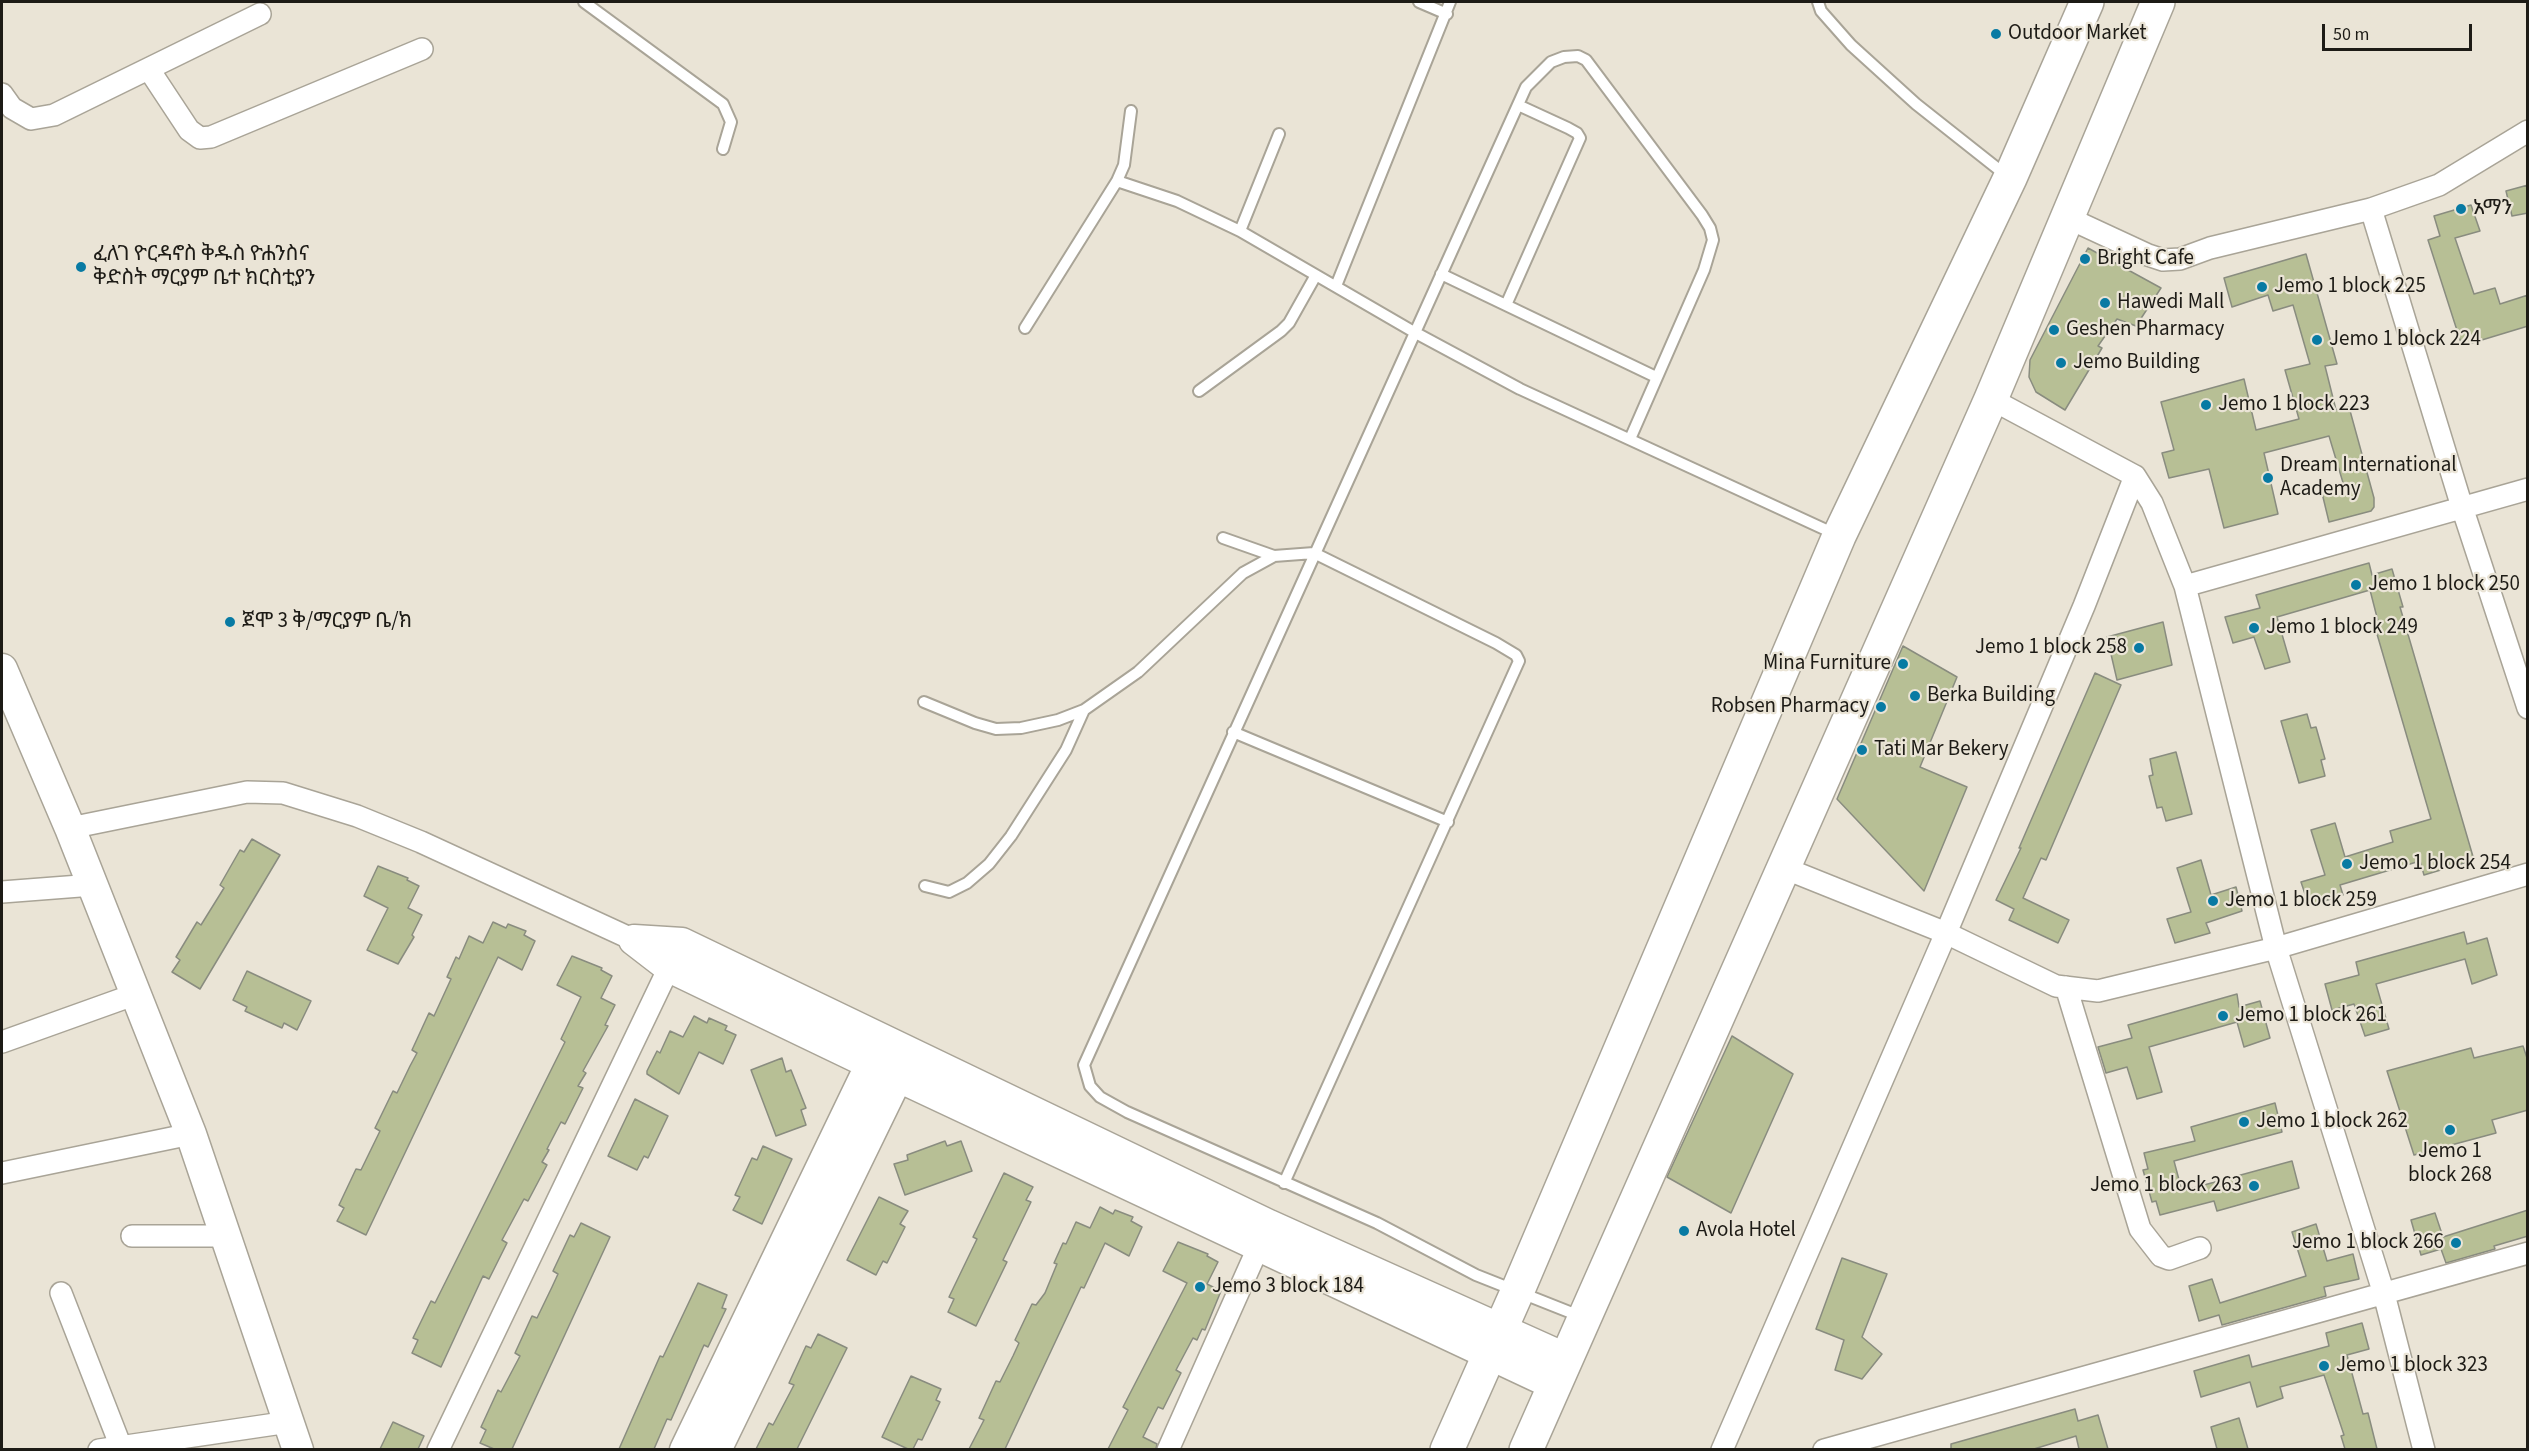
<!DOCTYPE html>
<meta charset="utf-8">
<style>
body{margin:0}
#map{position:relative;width:2529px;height:1451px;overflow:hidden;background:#eae4d6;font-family:"Source Sans 3",sans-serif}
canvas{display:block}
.frame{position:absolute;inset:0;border:3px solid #1d1b16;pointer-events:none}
.scale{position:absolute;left:2322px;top:24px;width:150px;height:27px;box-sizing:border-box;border:3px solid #1d1b16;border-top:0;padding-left:8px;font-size:18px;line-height:21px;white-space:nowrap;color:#1d1b16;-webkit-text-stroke:4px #eae4d6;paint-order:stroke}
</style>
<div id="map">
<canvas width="2529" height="1451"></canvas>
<div class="frame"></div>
<div class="scale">50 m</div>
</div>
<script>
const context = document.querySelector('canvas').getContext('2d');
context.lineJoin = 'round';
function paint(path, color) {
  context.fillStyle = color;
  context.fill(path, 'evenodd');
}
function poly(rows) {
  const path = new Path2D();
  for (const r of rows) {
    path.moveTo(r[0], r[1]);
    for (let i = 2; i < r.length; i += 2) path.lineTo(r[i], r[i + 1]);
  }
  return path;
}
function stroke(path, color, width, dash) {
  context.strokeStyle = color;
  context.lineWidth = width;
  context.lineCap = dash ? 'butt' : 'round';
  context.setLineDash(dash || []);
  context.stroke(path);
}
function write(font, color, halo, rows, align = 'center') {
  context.font = font + ' "Source Sans 3","Noto Sans Ethiopic",sans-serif';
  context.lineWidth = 4.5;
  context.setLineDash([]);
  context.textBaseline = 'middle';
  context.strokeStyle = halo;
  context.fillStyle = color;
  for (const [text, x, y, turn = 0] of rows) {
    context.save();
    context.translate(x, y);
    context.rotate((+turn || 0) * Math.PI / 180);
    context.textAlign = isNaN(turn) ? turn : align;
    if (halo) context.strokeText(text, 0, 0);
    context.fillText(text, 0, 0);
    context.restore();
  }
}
const building = poly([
 [2528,185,2528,213,2512,216,2506,191,2528,185],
 [2471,205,2480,231,2455,238,2474,294,2495,288,2500,304,2528,295,2528,326,2462,346,2428,240,2440,236,2434,216,2471,205],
 [2088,248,2161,288,2136,326,2117,319,2098,346,2102,348,2065,410,2036,392,2029,377,2030,360,2088,248],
 [2306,254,2337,364,2325,366,2336,410,2349,407,2374,498,2374,507,2371,511,2329,522,2322,493,2344,486,2329,436,2264,453,2278,514,2224,528,2209,469,2169,478,2162,453,2174,450,2161,402,2244,379,2256,430,2299,419,2285,370,2310,364,2293,305,2273,311,2268,295,2232,307,2224,278,2306,254],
 [2369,563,2372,575,2392,569,2403,607,2400,607,2474,860,2424,875,2420,861,2340,885,2343,895,2309,906,2301,882,2325,875,2311,830,2335,823,2345,857,2393,842,2390,831,2431,819,2377,634,2381,633,2370,590,2277,617,2290,662,2265,669,2254,637,2233,643,2225,617,2260,608,2256,595,2369,563],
 [2163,622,2172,665,2117,680,2107,637,2163,622],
 [1903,646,1957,677,1920,767,1967,787,1924,891,1837,799,1903,646],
 [2095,673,2121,685,2046,860,2041,858,2023,898,2069,920,2058,943,2009,920,2014,909,1996,900,2021,848,2019,848,2095,673],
 [2307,714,2311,728,2316,727,2325,759,2321,760,2325,776,2299,783,2281,721,2307,714],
 [2176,752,2192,814,2166,821,2162,807,2157,808,2149,776,2153,775,2150,759,2176,752],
 [252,839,280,855,200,989,172,972,180,960,176,957,197,922,201,925,224,888,220,885,240,850,244,852,252,839],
 [2201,860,2211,895,2236,887,2242,911,2206,923,2210,933,2175,943,2167,919,2191,912,2177,868,2201,860],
 [378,866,408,878,407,880,419,886,408,908,422,915,412,935,414,937,398,964,367,950,388,908,364,896,378,866],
 [493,922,506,928,508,924,526,931,524,935,535,941,522,970,498,957,366,1235,337,1221,344,1208,339,1205,356,1169,361,1170,380,1131,375,1128,393,1091,397,1093,410,1066,417,1053,412,1050,429,1013,434,1016,451,979,447,977,456,957,459,959,469,936,483,943,493,922],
 [2464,932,2467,944,2487,938,2497,975,2472,984,2465,959,2376,984,2389,1029,2365,1036,2354,1004,2332,1010,2325,984,2359,975,2356,962,2464,932],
 [572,956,602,968,601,970,612,976,601,998,615,1005,605,1025,608,1026,583,1071,586,1073,578,1086,583,1088,565,1124,561,1122,547,1149,549,1150,542,1162,547,1165,528,1201,524,1199,509,1227,502,1240,507,1243,489,1279,483,1276,441,1367,412,1353,418,1340,413,1338,431,1301,435,1303,565,1042,561,1039,581,997,557,985,572,956],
 [247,971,311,1001,297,1030,284,1023,282,1028,245,1011,247,1007,233,1000,247,971],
 [2237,994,2239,1007,2260,1001,2270,1038,2244,1047,2237,1022,2149,1047,2162,1092,2137,1099,2127,1067,2106,1073,2098,1047,2132,1038,2128,1025,2237,994],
 [694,1016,707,1023,709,1018,727,1026,725,1030,736,1035,723,1064,699,1052,679,1094,647,1074,647,1071,657,1051,660,1053,670,1031,683,1037,694,1016],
 [1732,1036,1793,1074,1731,1213,1667,1177,1732,1036],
 [2523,1046,2528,1061,2528,1110,2492,1120,2496,1133,2414,1155,2387,1071,2471,1048,2474,1058,2523,1046],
 [782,1058,786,1072,791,1070,806,1108,801,1110,806,1125,776,1136,751,1070,782,1058],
 [635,1099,668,1116,648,1158,644,1156,637,1170,608,1156,635,1099],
 [2275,1103,2282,1132,2174,1161,2182,1191,2292,1161,2299,1188,2217,1211,2214,1201,2160,1215,2156,1201,2152,1202,2143,1170,2148,1169,2144,1153,2195,1141,2191,1127,2275,1103],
 [945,1141,947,1146,961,1141,972,1171,905,1195,894,1164,908,1160,907,1155,945,1141],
 [763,1146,792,1159,762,1224,733,1210,740,1197,735,1195,752,1158,757,1160,763,1146],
 [1004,1173,1033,1187,1026,1200,1031,1202,1003,1260,1007,1262,976,1326,948,1312,954,1299,949,1297,977,1239,973,1237,1004,1173],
 [879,1197,908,1211,900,1224,905,1227,887,1263,883,1261,876,1275,847,1260,879,1197],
 [1100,1207,1113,1214,1115,1210,1133,1217,1131,1221,1142,1227,1129,1256,1105,1243,1084,1288,1081,1287,1005,1449,969,1449,984,1420,979,1418,996,1381,1000,1382,1013,1356,1019,1343,1015,1340,1032,1304,1036,1305,1045,1293,1057,1264,1054,1263,1063,1243,1066,1244,1076,1222,1090,1228,1100,1207],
 [2528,1210,2528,1236,2494,1246,2495,1249,2446,1263,2441,1249,2421,1255,2411,1220,2435,1213,2443,1237,2528,1210],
 [581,1223,610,1237,512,1449,494,1449,480,1443,486,1430,481,1427,498,1390,501,1392,520,1356,515,1353,532,1316,537,1318,552,1287,558,1274,553,1271,570,1235,574,1237,581,1223],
 [2316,1224,2327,1261,2353,1254,2359,1279,2324,1287,2326,1296,2222,1325,2219,1315,2199,1321,2189,1286,2212,1279,2220,1303,2306,1276,2292,1232,2316,1224],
 [1178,1242,1208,1254,1207,1256,1218,1262,1207,1284,1221,1291,1205,1330,1202,1329,1197,1340,1193,1338,1176,1370,1181,1373,1163,1409,1158,1407,1143,1437,1157,1444,1156,1449,1108,1449,1128,1410,1123,1407,1187,1283,1163,1271,1178,1242],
 [1842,1258,1887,1274,1862,1337,1882,1354,1862,1379,1835,1370,1844,1340,1816,1329,1842,1258],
 [698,1283,727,1295,722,1308,726,1309,708,1347,704,1345,671,1420,667,1419,654,1449,619,1449,660,1356,663,1357,698,1283],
 [2362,1323,2369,1349,2347,1355,2363,1414,2368,1413,2377,1449,2345,1449,2341,1436,2344,1435,2324,1375,2280,1387,2283,1398,2257,1407,2250,1382,2201,1397,2194,1371,2249,1355,2252,1367,2329,1346,2326,1333,2362,1323],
 [818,1334,847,1348,797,1449,756,1449,769,1423,773,1425,794,1385,789,1383,806,1346,811,1348,818,1334],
 [911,1376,941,1389,936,1400,940,1402,922,1440,918,1439,913,1449,908,1449,882,1437,911,1376],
 [2075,1409,2078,1421,2098,1415,2108,1449,2079,1449,2076,1436,2034,1449,1951,1449,1951,1444,2075,1409],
 [2239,1418,2248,1449,2217,1449,2211,1427,2239,1418],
 [393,1422,424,1436,418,1449,380,1449,393,1422]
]);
const lane = poly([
 [584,2,723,104,731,122,723,149],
 [1419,2,1447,14],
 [1818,2,1821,11,1851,45,1916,104,2007,176],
 [1117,181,1177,201,1240,231,1414,332,1520,389,1835,534],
 [1240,231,1279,134],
 [1441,274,1656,377],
 [1336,286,1450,2],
 [1506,305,1580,138,1577,133,1568,128,1518,105],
 [1025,328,1117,181,1124,165,1131,111],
 [1199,391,1281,331,1289,323,1316,275],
 [1223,538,1274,556,1314,553,1496,643,1516,655,1519,661,1284,1183],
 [924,702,975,723,996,729,1021,728,1058,720,1084,710,1138,672,1243,573,1274,556],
 [1233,732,1448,822],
 [925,886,949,892,967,883,989,864,1011,836,1066,750,1084,710],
 [1582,1317,1476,1275,1377,1223,1127,1112,1100,1097,1090,1086,1084,1065,1526,87,1551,62,1564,57,1578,56,1586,60,1702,215,1710,228,1713,240,1704,270,1630,439]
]);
const street = poly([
 [150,71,189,130,200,138,211,137,422,49],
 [2,94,12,108,31,119,54,115,260,14],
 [2371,209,2462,507,2528,708],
 [2066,217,2148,255,2163,260,2180,259,2210,248,2371,209,2439,185,2528,131],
 [1991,399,2135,476,2152,503,2185,586,2276,948,2384,1294,2424,1450],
 [2185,586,2528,489],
 [70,828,247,792,283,793,357,816,421,842,634,940],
 [1784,868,1946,933,2084,606,2135,476],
 [2,892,93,885],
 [2066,987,2140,1229,2161,1256,2169,1259,2200,1248],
 [2,1042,136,994],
 [2,1173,191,1134],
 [132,1236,227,1236],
 [61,1293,121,1447],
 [99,1450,289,1422],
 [438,1450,675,955],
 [1168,1450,1258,1248],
 [1722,1450,1946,933,2056,986,2098,991,2276,948,2528,874],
 [1824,1450,2528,1253]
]);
const secondary = poly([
 [2,669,70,828,191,1134,298,1450],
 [634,940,682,943,1269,1225,1567,1359],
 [634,940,669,967,871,1064,1555,1385],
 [685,1450,871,1064],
 [716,1450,898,1076]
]);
const primary = poly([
 [1447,1450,1518,1290,1839,536,2010,178,2087,2],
 [1526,1450,1991,399,2158,2]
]);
const markers = [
 [1996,34,6,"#087aa3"],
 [2461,209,6,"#087aa3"],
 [2085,259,6,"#087aa3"],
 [81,267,6,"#087aa3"],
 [2262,287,6,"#087aa3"],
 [2105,303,6,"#087aa3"],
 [2054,330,6,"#087aa3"],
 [2317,340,6,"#087aa3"],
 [2061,363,6,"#087aa3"],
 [2206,405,6,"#087aa3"],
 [2268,478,6,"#087aa3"],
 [2356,585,6,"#087aa3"],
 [230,622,6,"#087aa3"],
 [2254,628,6,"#087aa3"],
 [2139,648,6,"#087aa3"],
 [1903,664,6,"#087aa3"],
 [1915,696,6,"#087aa3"],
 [1881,707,6,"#087aa3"],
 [1862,750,6,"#087aa3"],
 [2347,864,6,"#087aa3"],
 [2213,901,6,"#087aa3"],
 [2223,1016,6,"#087aa3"],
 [2244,1122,6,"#087aa3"],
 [2450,1130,6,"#087aa3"],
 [2254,1186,6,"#087aa3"],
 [1684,1231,6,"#087aa3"],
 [2456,1243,6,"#087aa3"],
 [1200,1287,6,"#087aa3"],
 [2324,1366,6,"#087aa3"]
];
const poiNames = [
 ["Outdoor Market",2008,34],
 ["አማን",2473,209],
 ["ፈለገ ዮርዳኖስ ቅዱስ ዮሐንስና",93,255],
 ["ቅድስት ማርያም ቤተ ክርስቲያን",93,279],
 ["Bright Cafe",2097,259],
 ["Jemo 1 block 225",2274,287],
 ["Hawedi Mall",2117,303],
 ["Geshen Pharmacy",2066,330],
 ["Jemo 1 block 224",2329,340],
 ["Jemo Building",2073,363],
 ["Jemo 1 block 223",2218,405],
 ["Dream International",2280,466],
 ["Academy",2280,490],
 ["Jemo 1 block 250",2368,585],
 ["ጀሞ 3 ቅ/ማርያም ቤ/ክ",242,622],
 ["Jemo 1 block 249",2266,628],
 ["Jemo 1 block 258",2127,648,"right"],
 ["Mina Furniture",1891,664,"right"],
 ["Berka Building",1927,696],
 ["Robsen Pharmacy",1869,707,"right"],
 ["Tati Mar Bekery",1874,750],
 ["Jemo 1 block 254",2359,864],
 ["Jemo 1 block 259",2225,901],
 ["Jemo 1 block 261",2235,1016],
 ["Jemo 1 block 262",2256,1122],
 ["Jemo 1",2450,1152,"center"],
 ["block 268",2450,1176,"center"],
 ["Jemo 1 block 263",2242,1186,"right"],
 ["Avola Hotel",1696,1231],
 ["Jemo 1 block 266",2444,1243,"right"],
 ["Jemo 3 block 184",1212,1287],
 ["Jemo 1 block 323",2336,1366]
];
paint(building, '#b7bf95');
stroke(building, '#898c7f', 1.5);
stroke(lane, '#a9a497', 14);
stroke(street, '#a9a497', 24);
stroke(secondary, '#a9a497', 33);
stroke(primary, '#a9a497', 36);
stroke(lane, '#fff', 10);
stroke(street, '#fff', 21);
stroke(secondary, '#fff', 30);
stroke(primary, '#fff', 33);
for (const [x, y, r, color] of markers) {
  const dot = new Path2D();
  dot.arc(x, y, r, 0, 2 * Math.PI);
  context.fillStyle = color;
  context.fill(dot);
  stroke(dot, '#eae4d6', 2);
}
write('21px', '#1d1b16', '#eae4d6', poiNames, 'left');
</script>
